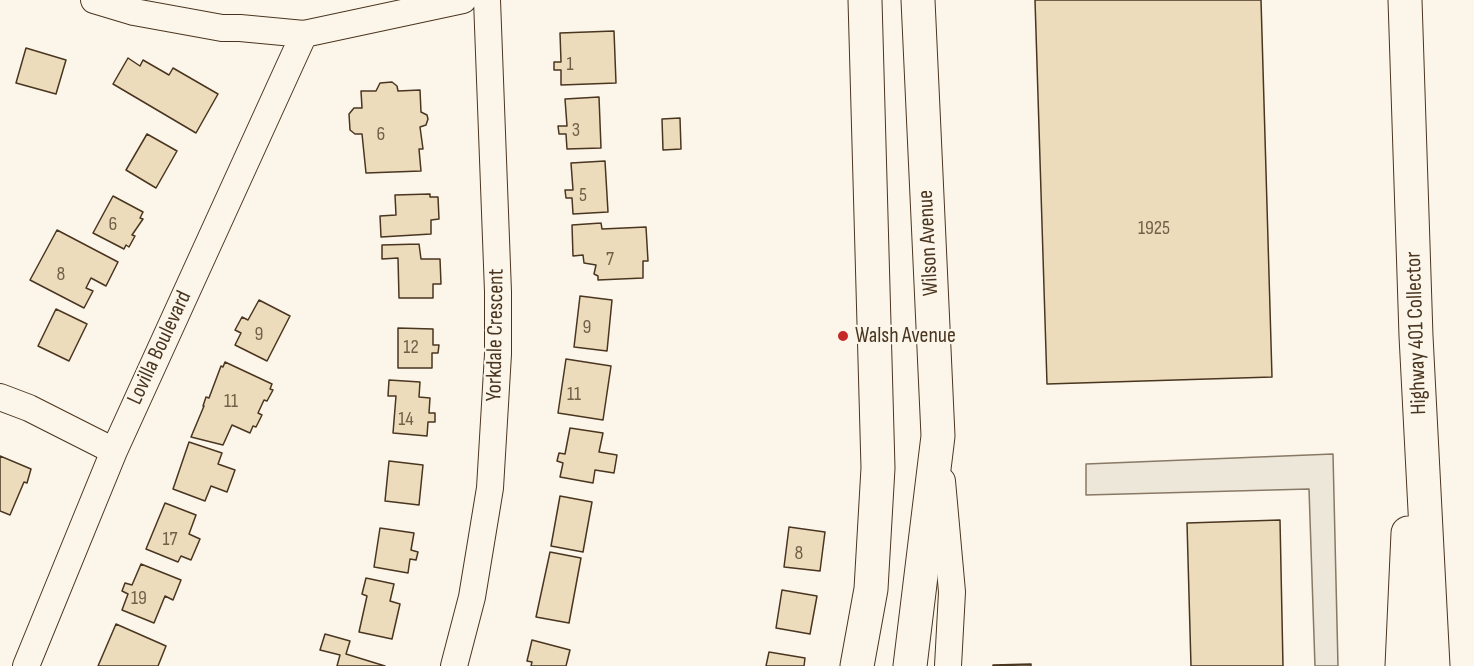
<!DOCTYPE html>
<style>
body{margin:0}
canvas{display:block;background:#fbf6e9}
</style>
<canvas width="1474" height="666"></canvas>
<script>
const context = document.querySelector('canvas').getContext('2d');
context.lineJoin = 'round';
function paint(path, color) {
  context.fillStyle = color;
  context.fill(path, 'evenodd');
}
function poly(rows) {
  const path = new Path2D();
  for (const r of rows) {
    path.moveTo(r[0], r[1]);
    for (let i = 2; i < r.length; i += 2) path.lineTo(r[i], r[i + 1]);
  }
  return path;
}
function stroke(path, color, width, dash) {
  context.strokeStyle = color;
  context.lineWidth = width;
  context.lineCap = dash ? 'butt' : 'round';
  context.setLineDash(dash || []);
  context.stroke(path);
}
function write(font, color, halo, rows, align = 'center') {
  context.font = font + ' "Sofia Sans Condensed",sans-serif';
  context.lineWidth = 4.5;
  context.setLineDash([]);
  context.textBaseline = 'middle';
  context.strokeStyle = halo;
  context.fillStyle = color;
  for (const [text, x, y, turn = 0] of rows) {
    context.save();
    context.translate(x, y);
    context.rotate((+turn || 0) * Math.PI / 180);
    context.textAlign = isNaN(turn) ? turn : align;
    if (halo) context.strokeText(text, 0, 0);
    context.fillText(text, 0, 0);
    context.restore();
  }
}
const parking = poly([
 [1333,454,1338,666,1315,666,1309,489,1086,495,1086,464,1333,454]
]);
const building = poly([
 [1035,0,1261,0,1272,377,1047,384,1035,0],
 [614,31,616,83,561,85,561,70,554,70,554,62,561,62,560,33,614,31],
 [26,48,66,60,56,94,16,83,26,48],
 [128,58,140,66,143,60,169,75,173,68,218,94,196,133,113,84,128,58],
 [392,82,397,86,398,91,420,90,421,112,427,115,428,119,426,125,420,127,423,149,419,149,421,171,366,173,362,134,355,134,350,130,349,114,354,108,362,108,361,91,376,91,380,83,392,82],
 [599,97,601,148,567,149,566,134,559,134,558,126,567,126,565,99,599,97],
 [680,118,681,149,663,150,662,119,680,118],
 [147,134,177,151,156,188,126,170,147,134],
 [605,161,608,212,573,214,572,198,566,198,565,190,573,190,571,163,605,161],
 [430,194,430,197,438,197,439,219,431,220,431,234,381,237,380,216,396,215,395,195,430,194],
 [113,196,143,212,140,218,143,219,132,235,135,236,129,247,126,245,124,249,93,233,113,196],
 [601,223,602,229,646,227,648,261,643,261,643,278,598,280,598,276,594,274,596,265,584,263,583,255,573,256,572,225,601,223],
 [57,230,118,262,106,286,91,278,86,288,93,291,84,308,30,280,57,230],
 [419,244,421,259,440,259,441,284,433,284,433,298,399,298,398,258,382,259,382,245,419,244],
 [580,296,612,300,607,351,574,347,580,296],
 [259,300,290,316,267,361,235,345,241,333,235,330,242,317,248,320,259,300],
 [56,309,87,324,69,361,38,346,56,309],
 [398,328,433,329,433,345,439,345,438,353,432,353,432,368,398,368,398,328],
 [566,359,611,366,603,420,558,413,566,359],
 [225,362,272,384,270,389,273,390,267,401,264,400,258,413,262,415,256,427,253,426,250,433,232,425,223,445,191,437,204,406,203,406,206,397,209,398,221,366,223,367,225,362],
 [389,380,420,382,419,397,430,398,429,413,435,413,435,422,428,422,427,436,393,433,396,396,388,396,389,380],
 [570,428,603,433,599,452,617,455,614,473,595,470,593,483,560,477,563,463,557,461,559,453,565,454,570,428],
 [189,442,222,453,218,464,235,470,227,492,211,486,205,501,173,489,189,442],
 [0,456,31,469,27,483,24,482,10,515,0,511,0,456],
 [389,461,423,465,419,505,385,501,389,461],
 [560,496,592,502,583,552,551,546,560,496],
 [165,503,196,515,189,534,200,539,191,560,181,556,178,562,146,549,165,503],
 [1280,520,1283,666,1191,666,1187,523,1280,520],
 [789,527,825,532,820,571,784,567,789,527],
 [380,528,414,533,411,550,418,552,416,560,410,559,408,573,374,567,380,528],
 [550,552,581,558,569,623,536,617,550,552],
 [141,564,181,580,173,600,165,596,154,623,122,610,128,594,122,591,125,583,132,585,141,564],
 [366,578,394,584,390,601,400,604,392,639,359,632,367,596,362,594,366,578],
 [782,590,817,596,810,634,776,628,782,590],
 [116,624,166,646,158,666,98,666,116,624],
 [325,634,350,641,346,654,385,666,337,666,340,655,320,650,325,634],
 [532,640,570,650,566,666,531,666,532,662,527,661,532,640],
 [769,652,805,658,804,666,766,666,769,652],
 [1031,664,1031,666,993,666,993,665,1031,664]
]);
const minor = poly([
 [94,0,134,12,222,28,240,28,304,34,463,0],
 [0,397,29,408,114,451],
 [942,481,952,592,948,666],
 [26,666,114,451,304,34],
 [454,666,472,597,490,488,498,354,498,292,487,0]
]);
const secondary = poly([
 [857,666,871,589,878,468,865,0],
 [910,666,938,436,918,0]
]);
const motorway = poly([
 [1405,0,1416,336,1433,666],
 [1402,666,1408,533]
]);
const markers = [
 [843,336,6,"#c62828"]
];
const numberNames = [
 ["1",570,65],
 ["3",576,131],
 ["6",381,135],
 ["5",583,196],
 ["6",113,225],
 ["1925",1154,229],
 ["7",610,260],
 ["8",61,275],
 ["9",587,328],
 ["9",259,335],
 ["12",411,348],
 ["11",574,395],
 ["11",231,402],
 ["14",406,420],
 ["17",170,540],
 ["8",799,554],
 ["19",139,599]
];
const streetNames = [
 ["Wilson Avenue",929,243,-93],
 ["Highway 401 Collector",1417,333,-92],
 ["Yorkdale Crescent",496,335,-89],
 ["Lovilla Boulevard",160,348,-65]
];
const poiNames = [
 ["Walsh Avenue",855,336]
];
paint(parking, '#ede7d9');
stroke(parking, '#887966', 1.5);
paint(building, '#ecdcbc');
stroke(building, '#4a3520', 1.5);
stroke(minor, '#4a3520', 28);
stroke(secondary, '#4a3520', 35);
stroke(motorway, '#4a3520', 35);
stroke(minor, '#fbf6e9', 26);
stroke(secondary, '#fbf6e9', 33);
stroke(motorway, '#fbf6e9', 33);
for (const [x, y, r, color] of markers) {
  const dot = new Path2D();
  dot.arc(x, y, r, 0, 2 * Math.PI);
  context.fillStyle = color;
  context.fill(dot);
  stroke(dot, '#fbf6e9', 2);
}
write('20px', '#725f47', null, numberNames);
write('22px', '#4a3520', '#fbf6e9', streetNames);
write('22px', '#4a3520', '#fbf6e9', poiNames, 'left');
</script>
